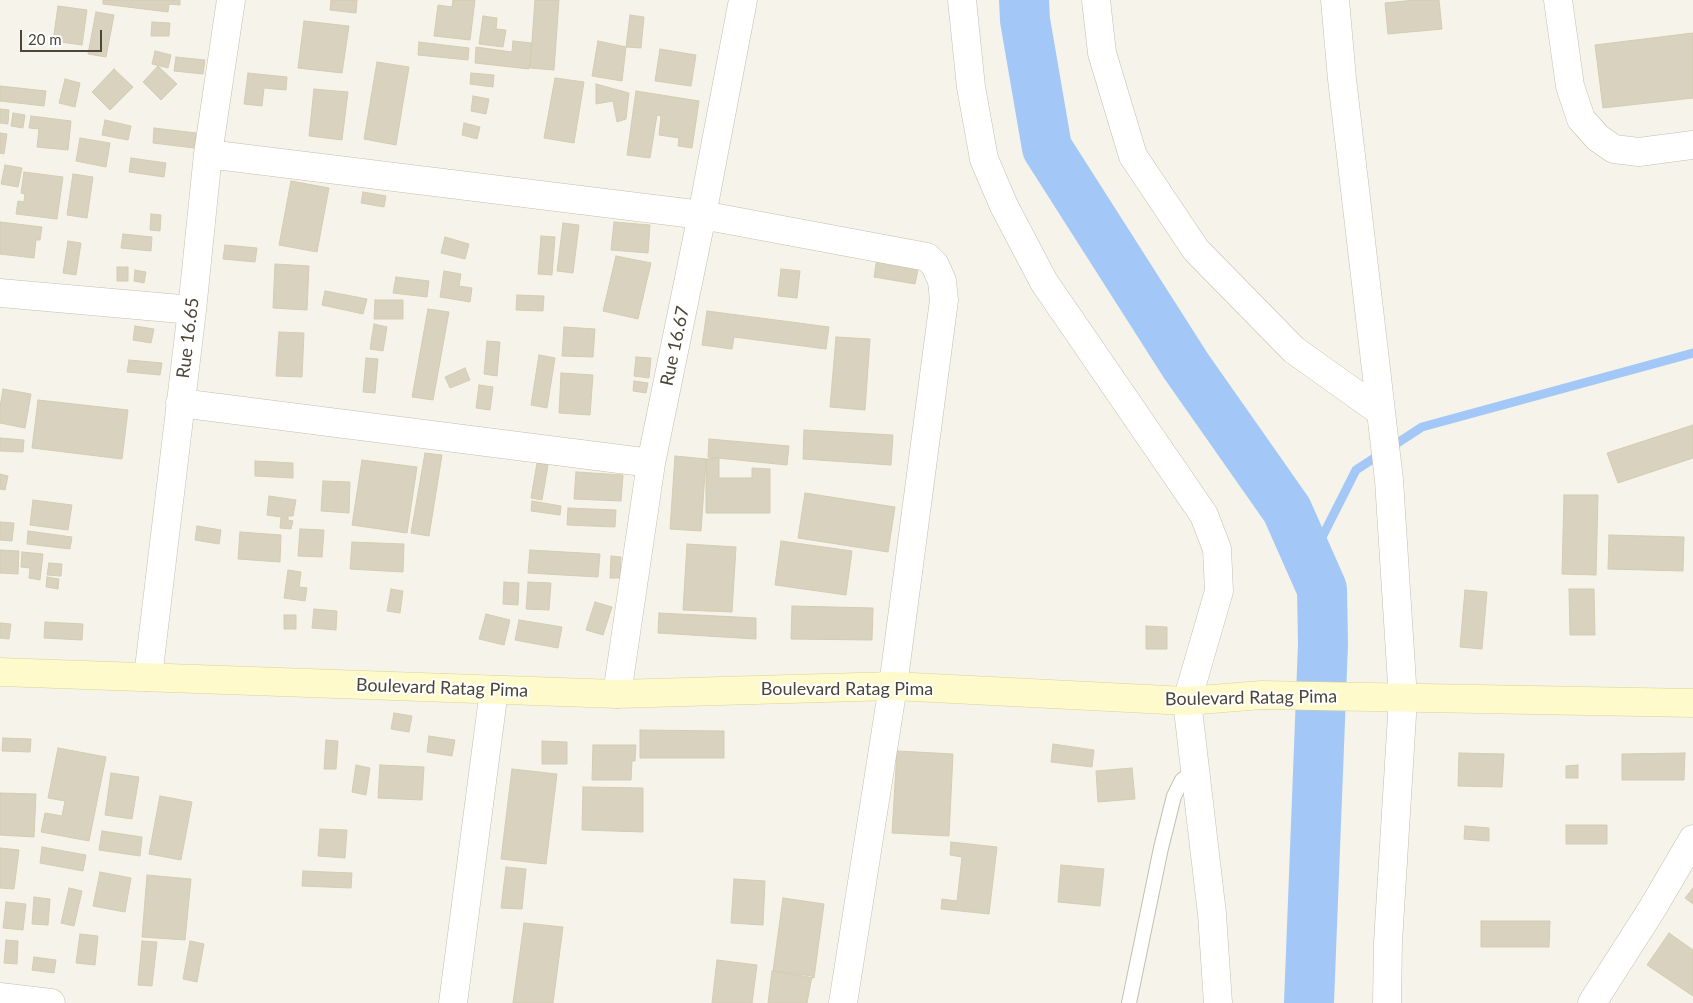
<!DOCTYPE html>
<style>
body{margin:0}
#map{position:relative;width:1693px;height:1003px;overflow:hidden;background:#f6f4ea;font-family:Lato,sans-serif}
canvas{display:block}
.scale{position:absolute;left:20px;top:30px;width:82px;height:22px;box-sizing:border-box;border:2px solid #4b4637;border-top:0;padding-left:6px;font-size:15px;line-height:18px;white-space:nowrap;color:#4b4637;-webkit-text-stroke:4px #fff;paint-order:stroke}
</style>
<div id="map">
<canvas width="1693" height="1003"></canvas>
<div class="scale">20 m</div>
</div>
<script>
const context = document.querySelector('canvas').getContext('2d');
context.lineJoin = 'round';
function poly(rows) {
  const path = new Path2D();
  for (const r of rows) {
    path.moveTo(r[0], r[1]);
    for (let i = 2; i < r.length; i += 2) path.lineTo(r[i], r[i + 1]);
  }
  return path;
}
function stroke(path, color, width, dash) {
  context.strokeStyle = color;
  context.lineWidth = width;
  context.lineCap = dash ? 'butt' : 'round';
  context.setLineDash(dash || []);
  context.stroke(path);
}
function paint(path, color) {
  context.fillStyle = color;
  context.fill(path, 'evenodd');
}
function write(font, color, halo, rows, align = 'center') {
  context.font = font + ' Lato,sans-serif';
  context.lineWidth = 4;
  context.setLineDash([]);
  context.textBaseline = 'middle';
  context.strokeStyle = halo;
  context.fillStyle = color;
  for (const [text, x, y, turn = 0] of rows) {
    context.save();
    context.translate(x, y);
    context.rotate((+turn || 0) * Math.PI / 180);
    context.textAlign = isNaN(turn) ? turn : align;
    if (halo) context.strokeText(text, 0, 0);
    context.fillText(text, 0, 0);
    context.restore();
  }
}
const stream = poly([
 [1310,561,1356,470,1422,427,1693,353]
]);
const river = poly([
 [1024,0,1025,20,1047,148,1186,366,1287,510,1322,589,1323,644,1309,1003]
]);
const building = poly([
 [103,0,180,0,180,5,169,4,168,12,103,4,103,0],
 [331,0,357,0,356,13,330,10,331,0],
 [453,0,475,0,470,40,434,36,438,5,452,7,453,0],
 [535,0,559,0,554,70,530,68,535,0],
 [1415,0,1439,0,1442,29,1388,34,1385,3,1415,0],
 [58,6,87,10,82,45,53,41,58,6],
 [96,12,114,15,106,57,88,54,96,12],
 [630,15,644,17,641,48,626,47,630,15],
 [483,16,497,18,496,29,506,30,503,47,479,44,483,16],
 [304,21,349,26,342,73,298,68,304,21],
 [152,22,170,23,169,36,151,36,152,22],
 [1693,33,1693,98,1603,108,1595,45,1693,33],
 [513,41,532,43,529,69,475,63,476,47,512,52,513,41],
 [598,41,626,47,622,81,592,76,598,41],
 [419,42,469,48,468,60,418,55,419,42],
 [660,49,696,55,691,86,655,81,660,49],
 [155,51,171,55,168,68,152,64,155,51],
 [176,57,205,60,203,74,174,71,176,57],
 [377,62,409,67,396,145,364,139,377,62],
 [158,66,177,84,161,100,143,82,158,66],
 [114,69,133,87,110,110,92,92,114,69],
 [248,73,287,77,286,90,264,88,262,106,244,104,248,73],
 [471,73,494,75,493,87,470,84,471,73],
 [555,78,584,82,574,143,544,138,555,78],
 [65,79,80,83,75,107,59,103,65,79],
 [596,84,629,93,626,119,617,122,613,101,596,104,596,84],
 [0,86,46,91,44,106,0,101,0,86],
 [314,89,348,92,342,140,309,136,314,89],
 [636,91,699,101,692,148,678,146,679,138,659,135,661,116,657,115,650,158,627,155,636,91],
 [473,96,489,99,486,114,471,111,473,96],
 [0,109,9,110,8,124,0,123,0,109],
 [13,113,25,115,23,128,11,126,13,113],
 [31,116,71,121,68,150,37,147,39,129,29,128,31,116],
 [105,120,131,126,128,140,102,135,105,120],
 [464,123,480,127,477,139,462,135,464,123],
 [154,128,196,133,194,148,153,143,154,128],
 [0,133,7,134,4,154,0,153,0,133],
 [80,138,110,143,106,167,76,161,80,138],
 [131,158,166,163,164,177,129,172,131,158],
 [5,165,22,168,18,187,1,184,5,165],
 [24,172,63,177,57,219,16,214,18,201,24,202,25,194,21,193,24,172],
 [73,174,93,177,87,218,67,215,73,174],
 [291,181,329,188,317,252,279,245,291,181],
 [363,192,386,196,384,207,361,203,363,192],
 [151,214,161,215,160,231,150,230,151,214],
 [0,222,42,227,40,240,36,240,34,258,0,254,0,222],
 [614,222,650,225,648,253,611,250,614,222],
 [563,223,579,225,573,273,557,271,563,223],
 [123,234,152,237,151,251,121,248,123,234],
 [541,236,555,237,552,275,538,274,541,236],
 [445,237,469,244,465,259,441,253,445,237],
 [68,241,81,243,76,275,63,273,68,241],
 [225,245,257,248,255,262,223,259,225,245],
 [616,256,651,263,638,319,603,311,616,256],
 [877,258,919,265,915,284,874,277,877,258],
 [275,264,309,266,307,310,273,308,275,264],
 [117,267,128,267,128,281,117,281,117,267],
 [781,269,800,271,797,298,778,296,781,269],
 [135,270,146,272,144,283,134,281,135,270],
 [444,271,461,274,459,286,472,288,470,302,440,297,444,271],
 [396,277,429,281,427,297,393,293,396,277],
 [325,291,367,299,363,314,322,305,325,291],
 [517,295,544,296,543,311,516,310,517,295],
 [375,300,403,300,403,319,374,319,375,300],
 [428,309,449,312,433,400,412,397,428,309],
 [707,311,829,327,826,349,734,337,732,349,702,345,707,311],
 [374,324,387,327,383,351,370,349,374,324],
 [135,326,154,329,151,343,133,340,135,326],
 [564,327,595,329,593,357,562,356,564,327],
 [279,332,304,333,302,377,276,376,279,332],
 [836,337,870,339,865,410,830,407,836,337],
 [487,341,500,342,497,376,484,374,487,341],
 [539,355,555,358,547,408,531,405,539,355],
 [636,357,651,358,649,378,634,376,636,357],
 [366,358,378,359,375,393,363,392,366,358],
 [129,360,162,363,160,375,127,372,129,360],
 [465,368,470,380,450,388,445,377,465,368],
 [561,373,593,375,590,415,559,413,561,373],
 [634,381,648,383,646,393,633,391,634,381],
 [479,385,493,387,490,410,476,408,479,385],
 [3,389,31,394,25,428,0,423,0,407,3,389],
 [38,400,128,410,122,459,32,448,38,400],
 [1693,425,1693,458,1618,483,1607,453,1693,425],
 [804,430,893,435,891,465,803,459,804,430],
 [0,438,24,440,23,452,0,451,0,438],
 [709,439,789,446,787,465,708,457,709,439],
 [425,453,442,455,429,536,411,533,425,453],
 [675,456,706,459,701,531,670,529,675,456],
 [719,458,719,478,752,478,752,468,770,469,770,513,706,513,706,459,719,458],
 [362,460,417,467,407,533,352,525,362,460],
 [255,461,293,463,293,478,255,476,255,461],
 [537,463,548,465,542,500,531,498,537,463],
 [576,472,623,475,621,501,574,499,576,472],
 [0,474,8,476,5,490,0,489,0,474],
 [323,481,350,482,349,513,321,511,323,481],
 [805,493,895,507,888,552,798,538,805,493],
 [1564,495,1598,495,1596,575,1562,574,1564,495],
 [269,496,296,500,293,516,288,516,288,520,293,521,291,529,280,528,281,517,267,515,269,496],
 [33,500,72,505,68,530,30,525,33,500],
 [532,501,561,506,560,515,531,511,532,501],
 [568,508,616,510,615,527,567,525,568,508],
 [0,522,14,523,12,541,0,540,0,522],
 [197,526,221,530,219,544,195,540,197,526],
 [300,529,324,530,322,557,298,556,300,529],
 [28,531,72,537,70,549,27,544,28,531],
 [240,532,281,535,280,562,238,559,240,532],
 [1609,535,1684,537,1683,571,1608,569,1609,535],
 [781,541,852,551,846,595,775,585,781,541],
 [352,542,404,544,403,572,350,569,352,542],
 [687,544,736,547,732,612,683,610,687,544],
 [0,550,19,551,18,574,0,573,0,550],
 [530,550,600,554,598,577,528,573,530,550],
 [22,552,43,554,40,580,29,578,30,568,21,567,22,552],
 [611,556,621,557,620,578,610,578,611,556],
 [49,563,62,564,61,576,47,575,49,563],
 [288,570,301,572,299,587,307,588,305,601,284,598,288,570],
 [47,577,59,579,58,589,46,587,47,577],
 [504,582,519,583,518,605,503,604,504,582],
 [528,582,551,583,549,610,526,609,528,582],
 [391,589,403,591,400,613,387,611,391,589],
 [1569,589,1594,589,1595,635,1570,635,1569,589],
 [1465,590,1487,592,1482,649,1460,647,1465,590],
 [595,602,612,607,603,635,586,630,595,602],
 [792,606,873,608,872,640,791,639,792,606],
 [314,609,337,611,336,630,312,628,314,609],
 [659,613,756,618,756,639,658,633,659,613],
 [486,614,510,620,504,645,479,639,486,614],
 [284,615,296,615,296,629,284,629,284,615],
 [519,620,562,627,558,648,515,640,519,620],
 [45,622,83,624,82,640,44,638,45,622],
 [0,623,11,624,9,639,0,638,0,623],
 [1146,626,1167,627,1167,649,1146,649,1146,626],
 [394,713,412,716,409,732,391,729,394,713],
 [640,730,724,731,724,758,640,758,640,730],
 [429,736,455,740,452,756,427,752,429,736],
 [3,738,31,739,30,752,2,751,3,738],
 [326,740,338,741,336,769,324,769,326,740],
 [542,741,567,742,567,764,542,764,542,741],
 [1053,744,1094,750,1092,767,1051,762,1053,744],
 [593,745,636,745,635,761,632,761,631,780,592,780,593,745],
 [58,748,106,757,89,841,41,832,45,813,62,816,65,801,48,798,58,748],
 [897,751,953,754,949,836,892,833,897,751],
 [1459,753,1504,754,1502,787,1458,786,1459,753],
 [1685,753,1684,780,1622,780,1622,754,1685,753],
 [356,765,370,768,366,795,352,792,356,765],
 [380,765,424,767,422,800,378,798,380,765],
 [1578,765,1578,778,1566,778,1566,766,1578,765],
 [1132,768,1135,799,1098,802,1096,771,1132,768],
 [512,769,557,774,546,864,501,859,512,769],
 [111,773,139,777,132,819,105,815,111,773],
 [583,787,643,788,643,832,582,830,583,787],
 [0,793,36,794,34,837,0,835,0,793],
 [160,796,192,802,181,860,149,854,160,796],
 [1566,825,1607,825,1607,844,1566,844,1566,825],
 [1465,826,1489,828,1489,841,1464,839,1465,826],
 [320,829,347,830,345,858,318,856,320,829],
 [102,831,142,837,140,856,99,850,102,831],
 [951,842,997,847,989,914,941,909,942,899,957,901,962,857,950,855,951,842],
 [42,847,86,855,83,871,40,863,42,847],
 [0,848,19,850,14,889,0,888,0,848],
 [1061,865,1104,869,1100,906,1058,902,1061,865],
 [506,867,526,869,522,909,501,908,506,867],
 [303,871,352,873,351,888,302,886,303,871],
 [100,872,131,878,125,912,93,906,100,872],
 [147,875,191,879,185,940,142,937,147,875],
 [734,879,765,881,763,925,731,923,734,879],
 [69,888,82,891,74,926,61,923,69,888],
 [1693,888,1693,904,1685,898,1693,888],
 [34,897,50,899,48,925,32,924,34,897],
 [783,898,824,904,814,978,773,971,783,898],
 [6,902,26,904,23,930,3,928,6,902],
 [1481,921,1550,921,1549,947,1481,947,1481,921],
 [524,923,563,927,553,1003,513,1003,524,923],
 [1669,933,1693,950,1693,996,1647,965,1669,933],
 [80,934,98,936,95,965,76,963,80,934],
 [6,940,18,941,17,964,4,963,6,940],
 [142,941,157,942,152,986,138,985,142,941],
 [190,941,204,944,197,982,183,979,190,941],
 [34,957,56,960,54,973,32,970,34,957],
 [717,960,757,965,752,1003,712,1003,717,960],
 [772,971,812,976,807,1003,768,1003,772,971]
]);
const lane = poly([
 [1129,1003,1161,848,1174,796,1182,780,1195,770]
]);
const street = poly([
 [962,0,971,87,984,159,1004,206,1044,282,1204,515,1217,549,1219,591,1187,701,1212,914,1218,1003],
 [1096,0,1102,53,1133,156,1196,250,1294,350,1381,412],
 [1335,0,1342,79,1389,480,1403,699,1388,942,1387,1003],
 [1558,0,1570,86,1581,119,1598,138,1614,149,1639,152,1693,145],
 [208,154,702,215,927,257,935,265,942,281,944,300,893,686,843,1003],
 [0,293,192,310],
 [180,403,651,463],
 [148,677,192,310,208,154,231,0],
 [617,694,651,463,702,215,743,0],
 [0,997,51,1003],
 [453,1003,494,690],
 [1592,1003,1652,909,1693,839]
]);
const secondary = poly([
 [0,672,617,694,893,686,1187,701,1262,695,1693,703]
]);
const streetNames = [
 ["Rue 16.65",188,338,-83],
 ["Rue 16.67",675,346,-78],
 ["Boulevard Ratag Pima",442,688,2],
 ["Boulevard Ratag Pima",847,689],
 ["Boulevard Ratag Pima",1251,698,-1]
];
stroke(stream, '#a3c8f7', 9);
stroke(river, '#a3c8f7', 50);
paint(building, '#d9d2be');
stroke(building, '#d4ccb1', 1);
stroke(lane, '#c3beac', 16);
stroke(street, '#c3beac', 29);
stroke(secondary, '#dad197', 29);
stroke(lane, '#fff', 14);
stroke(street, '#fff', 28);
stroke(secondary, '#fffacb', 28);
write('18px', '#4b4637', '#fff', streetNames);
</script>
